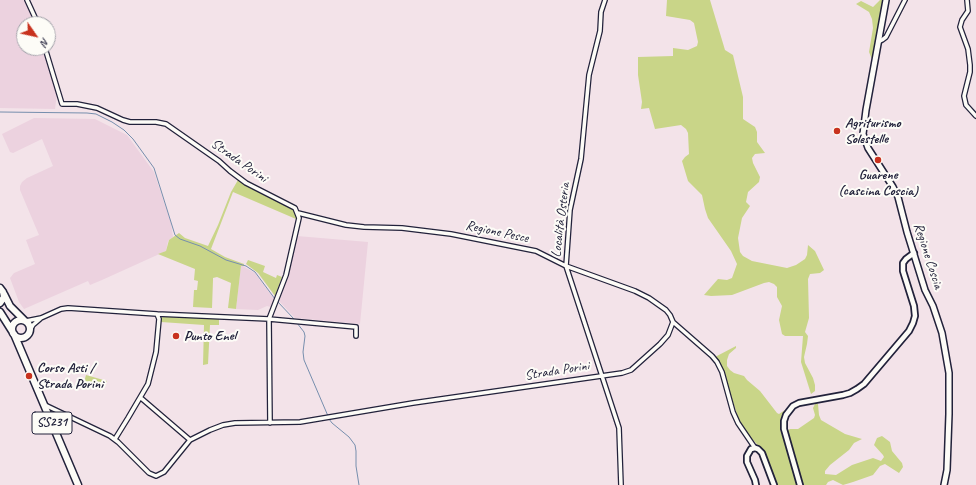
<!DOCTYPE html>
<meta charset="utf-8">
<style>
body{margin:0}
#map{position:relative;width:976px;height:485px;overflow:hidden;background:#f3e3e9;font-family:Caveat,sans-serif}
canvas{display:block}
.north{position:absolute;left:16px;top:16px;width:40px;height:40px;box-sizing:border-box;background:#fdfcf7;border:1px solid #a5a5ac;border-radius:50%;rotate:124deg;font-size:11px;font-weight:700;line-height:16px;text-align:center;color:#22223b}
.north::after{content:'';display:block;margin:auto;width:14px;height:18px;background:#c8321e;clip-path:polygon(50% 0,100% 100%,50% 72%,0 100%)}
</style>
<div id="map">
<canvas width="976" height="485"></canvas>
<div class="north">N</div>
</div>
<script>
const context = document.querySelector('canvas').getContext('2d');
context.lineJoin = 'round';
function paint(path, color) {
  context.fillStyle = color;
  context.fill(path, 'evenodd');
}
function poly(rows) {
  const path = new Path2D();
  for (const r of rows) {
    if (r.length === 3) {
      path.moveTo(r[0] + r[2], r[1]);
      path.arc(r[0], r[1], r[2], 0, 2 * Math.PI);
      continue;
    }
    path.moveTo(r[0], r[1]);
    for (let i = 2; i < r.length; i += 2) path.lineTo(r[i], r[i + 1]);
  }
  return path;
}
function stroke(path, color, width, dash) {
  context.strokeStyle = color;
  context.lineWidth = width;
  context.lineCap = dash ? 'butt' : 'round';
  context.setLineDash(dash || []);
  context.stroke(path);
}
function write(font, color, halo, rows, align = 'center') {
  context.font = font + ' Caveat,sans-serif';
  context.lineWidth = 4;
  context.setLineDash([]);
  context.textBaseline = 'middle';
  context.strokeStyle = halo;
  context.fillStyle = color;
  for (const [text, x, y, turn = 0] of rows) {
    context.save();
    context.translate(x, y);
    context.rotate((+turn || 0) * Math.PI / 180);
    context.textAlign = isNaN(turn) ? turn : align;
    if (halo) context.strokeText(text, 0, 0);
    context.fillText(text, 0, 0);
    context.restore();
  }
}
const built = poly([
 [0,0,25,0,36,24,24,24,24,48,43,48,57,94,55,109,0,108],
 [34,118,95,119,127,135,154,172,171,223,173,237,168,241,166,251,102,280,90,285,88,281,24,309,19,302,10,278,14,273,35,264,26,240,39,235,20,190,20,186,22,182,27,178,53,166,42,139,13,153,10,152,2,134],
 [297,236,368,242,360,324,295,318,279,301,288,277],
 [241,265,255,273,274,299,271,307,267,306,258,310,236,309]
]);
const green = poly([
 [667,0,710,0,725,50,733,55,743,97,743,119,755,127,757,132,757,142,765,153,755,154,752,158,753,163,760,177,759,182,748,192,746,202,750,206,742,218,738,238,740,252,743,256,752,261,787,268,796,265,805,259,807,255,808,245,815,251,824,270,820,273,810,274,808,279,809,318,805,332,808,336,807,344,804,357,805,363,813,378,815,385,815,391,811,394,801,362,803,336,785,336,782,334,779,320,782,306,777,297,777,287,774,284,769,282,764,283,732,295,711,296,704,295,718,279,727,280,732,278,737,264,731,251,708,218,705,209,702,195,688,181,682,161,685,157,689,154,688,133,686,129,681,125,655,129,649,108,641,109,642,102,638,75,638,57,673,56,673,48,688,50,697,46,698,42,694,23,690,20,666,16],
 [880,0,883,0,873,62,869,52,873,28,872,19,869,12,856,4,861,1,873,7],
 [238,180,293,210,296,216,296,219,233,192,211,249,225,257,244,264,244,266,241,266,236,309,228,308,231,283,217,277,213,278,213,280,212,308,193,307,194,290,197,290,198,281,194,280,195,269,158,254,166,251,169,240,179,233,185,238,208,246,218,225,231,192],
 [248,260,265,266,263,272,276,278,277,275,282,277,275,296,258,273,246,264],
 [164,316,219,319,219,325,210,325,208,364,203,365,204,325,161,322,161,318],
 [736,346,736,348,729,354,727,360,727,366,730,370,734,373,744,376,747,380,760,391,777,413,779,414,785,410,782,415,780,429,798,485,776,485,764,452,744,430,739,420,723,372,715,357],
 [86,375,107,381,103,390,84,382],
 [815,404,818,404,819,415,821,420,845,434,862,439,854,443,849,450,830,465,825,471,825,474,836,475,852,465,873,458,881,461,884,457,883,455,874,445,877,438,882,436,890,442,892,451,902,463,903,467,899,473,885,464,880,466,873,475,853,482,843,485,833,480,828,482,826,485,803,485,787,431,790,429,798,429,814,418,815,415,813,408]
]);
const stream = poly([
 [0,112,87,113,96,114,112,122,124,130,133,139,154,168,175,235,180,239,200,246,226,260,246,266,255,272,275,299],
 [277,301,294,319],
 [297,323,304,332,305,336,303,352,304,360,328,416],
 [329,419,332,423,349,437,355,445,356,451,356,466,359,485]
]);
const minor = poly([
 [27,0,38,24],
 [605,0,601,12,600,31,589,75,581,159,570,210,566,266,619,428,621,485],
 [967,0,968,11,962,20,960,27,968,49,970,65,970,72,964,96,966,105,976,116],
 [878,42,882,40,886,37,905,0],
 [45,48,62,104,77,104,97,108,123,120,130,122,156,122,166,124,219,161,230,171,246,183,295,208,299,218,286,275,269,319,270,423],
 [298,213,346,225,364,227,402,228,451,234,536,251,566,266,635,291,649,298,666,310,670,315,673,322],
 [157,314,269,319,356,327,356,336],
 [26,321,41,318,61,309,68,308,157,314,159,319,156,352,148,384,128,418,115,439],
 [673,322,712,356,717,362,722,372,733,412,738,423,755,448],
 [30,330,33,325,40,319],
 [141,398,190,440],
 [45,405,110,436,118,442,149,473,156,476,164,472,190,440,210,430,223,425,235,423,300,422,413,403,622,373,631,370,660,344,668,335,673,322]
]);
const tertiary = poly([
 [756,485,755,480,747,462,747,456,751,449,755,448,758,449,762,453,774,485],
 [800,485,784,429,784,421,786,415,793,406,799,403,843,395,850,393,857,389,864,384,909,331,913,323,915,316,914,306,903,271,903,263,906,259,914,253]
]);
const secondary = poly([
 [886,0,866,110,863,134,868,148,893,187,898,197,907,232,925,290,933,306,942,333,949,373,949,414,947,470,944,485]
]);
const primary = poly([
 [0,288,3,292,4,297,0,303],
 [4,294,10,306,24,320],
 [0,312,12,331],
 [21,329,9],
 [14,334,78,485]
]);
const markers = [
 [837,131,4,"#c8321e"],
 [878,160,4,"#c8321e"],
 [176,336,4,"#c8321e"],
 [29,376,4,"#c8321e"]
];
const shields = [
 [52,423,40]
];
const shieldNames = [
 ["SS231",52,423]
];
const poiNames = [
 ["Agriturismo",845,123],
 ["Solestelle",845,139],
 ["Guarene",878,175,"center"],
 ["(cascina Coscia)",878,191,"center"],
 ["Punto Enel",184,336],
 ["Corso Asti /",37,368],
 ["Strada Porini",37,384]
];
const streetNames = [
 ["Strada Porini",239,161,35],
 ["Località Osteria",561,220,-83],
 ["Regione Pesce",497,232,12],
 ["Regione Coscia",928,256,72],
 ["Strada Porini",557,371,-9]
];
paint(built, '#ecd2df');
paint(green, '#c9d588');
stroke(stream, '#768ead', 1);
stroke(minor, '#22223b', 6);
stroke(tertiary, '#22223b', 8);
stroke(secondary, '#22223b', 8);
stroke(primary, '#22223b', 9);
stroke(minor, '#fdfcf7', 3.5);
stroke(tertiary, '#fdfcf7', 4.5);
stroke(secondary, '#fdfcf7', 5);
stroke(primary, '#fdfcf7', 6);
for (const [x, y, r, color] of markers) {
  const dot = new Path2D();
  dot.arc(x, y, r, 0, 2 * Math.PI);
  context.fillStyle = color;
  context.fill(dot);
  stroke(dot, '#fdfcf7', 1.5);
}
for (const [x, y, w] of shields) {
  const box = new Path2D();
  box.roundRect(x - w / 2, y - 11, w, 22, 3);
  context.fillStyle = '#fdfcf7';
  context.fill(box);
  stroke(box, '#22223b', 1);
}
write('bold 13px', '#22223b', null, shieldNames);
write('bold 14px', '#22223b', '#fdfcf7', poiNames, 'left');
write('14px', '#22223b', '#fdfcf7', streetNames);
</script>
